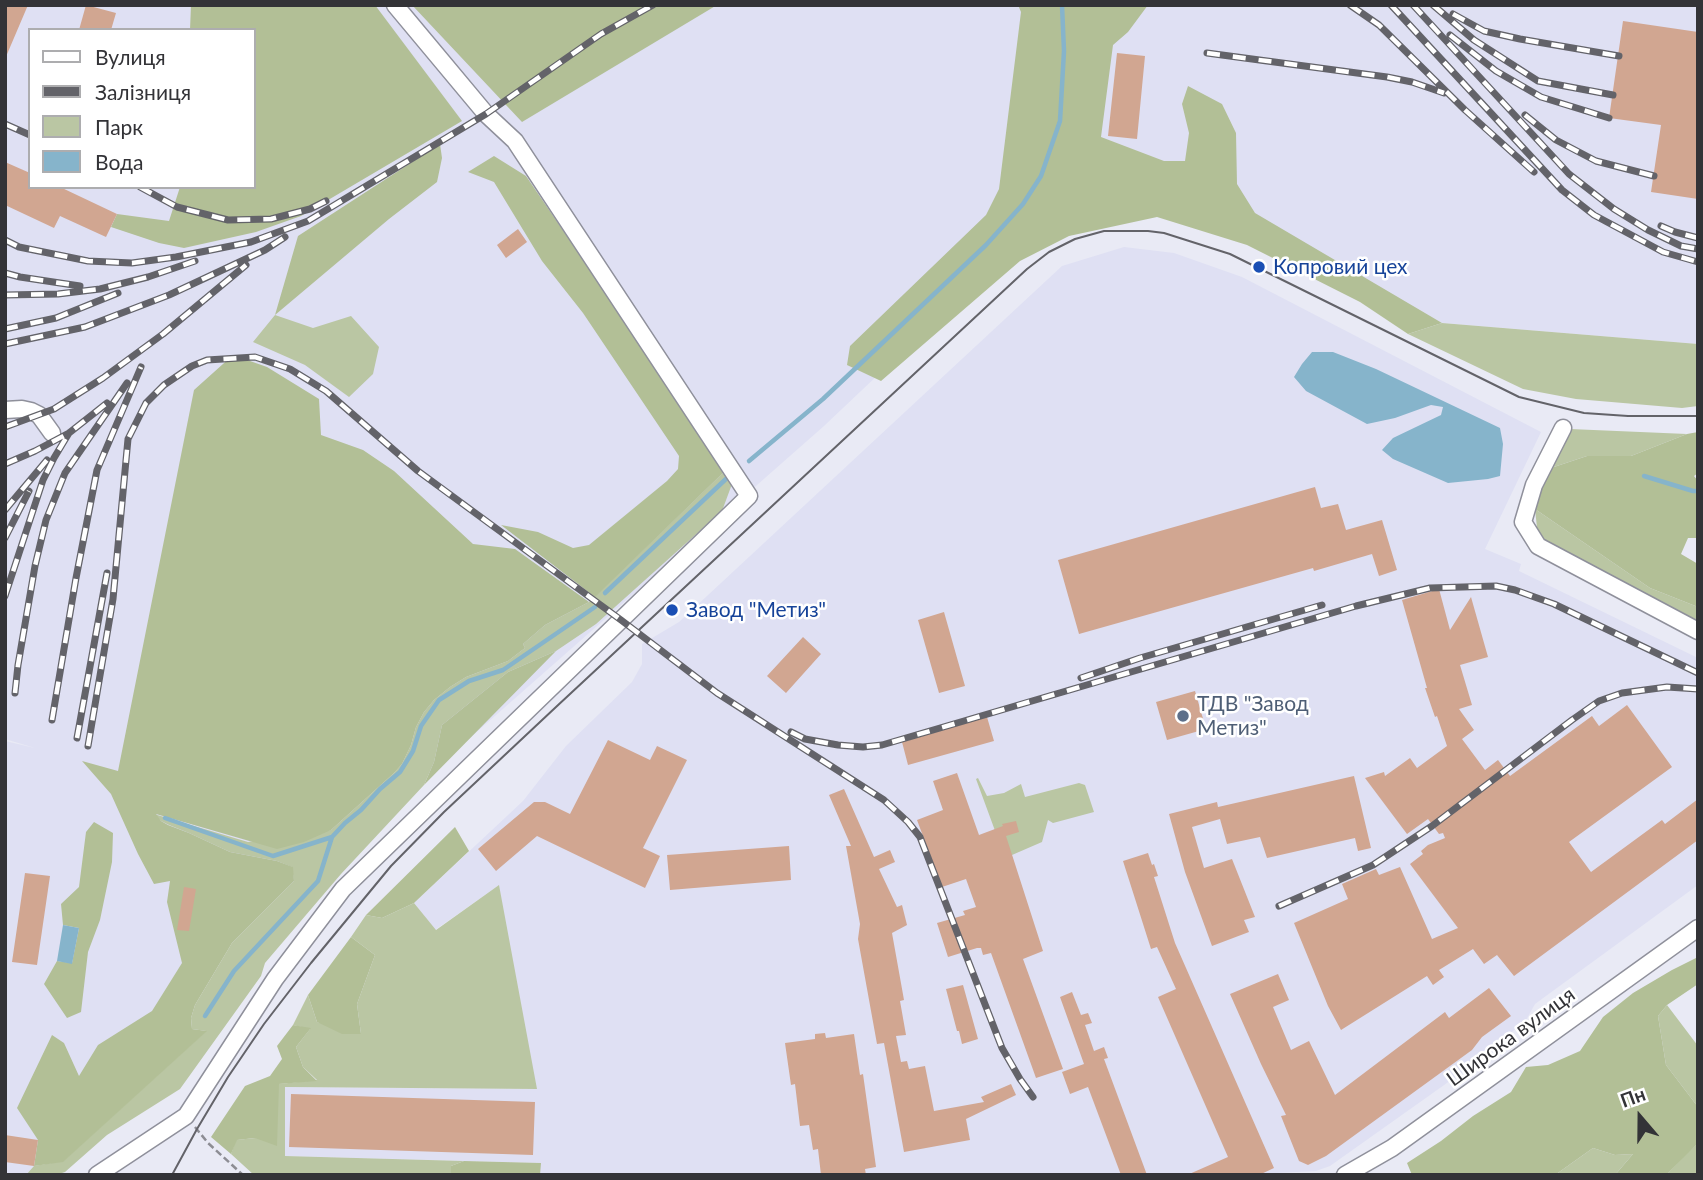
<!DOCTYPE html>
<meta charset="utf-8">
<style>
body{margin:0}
#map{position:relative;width:1703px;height:1180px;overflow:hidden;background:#e9eaf5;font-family:Lato,sans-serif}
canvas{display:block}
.frame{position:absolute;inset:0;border:7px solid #333337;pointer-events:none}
.legend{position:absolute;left:28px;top:28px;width:228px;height:161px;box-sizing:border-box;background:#fff;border:2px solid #adadaf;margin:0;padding:9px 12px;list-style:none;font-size:21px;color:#333337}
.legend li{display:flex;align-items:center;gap:14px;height:35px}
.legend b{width:35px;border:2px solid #adadaf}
.north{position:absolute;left:1605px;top:1082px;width:70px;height:70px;-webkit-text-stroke:5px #fff;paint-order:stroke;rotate:340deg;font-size:19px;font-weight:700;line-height:28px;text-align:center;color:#333337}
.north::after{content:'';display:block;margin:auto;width:24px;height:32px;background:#333337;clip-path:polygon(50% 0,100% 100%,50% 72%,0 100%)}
</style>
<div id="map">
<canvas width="1703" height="1180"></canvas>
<div class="frame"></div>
<ul class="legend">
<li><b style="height:9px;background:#fff"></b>Вулиця</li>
<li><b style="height:9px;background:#636369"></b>Залізниця</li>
<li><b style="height:19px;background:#bac6a3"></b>Парк</li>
<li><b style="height:19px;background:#86b4cb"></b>Вода</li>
</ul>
<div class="north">Пн</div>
</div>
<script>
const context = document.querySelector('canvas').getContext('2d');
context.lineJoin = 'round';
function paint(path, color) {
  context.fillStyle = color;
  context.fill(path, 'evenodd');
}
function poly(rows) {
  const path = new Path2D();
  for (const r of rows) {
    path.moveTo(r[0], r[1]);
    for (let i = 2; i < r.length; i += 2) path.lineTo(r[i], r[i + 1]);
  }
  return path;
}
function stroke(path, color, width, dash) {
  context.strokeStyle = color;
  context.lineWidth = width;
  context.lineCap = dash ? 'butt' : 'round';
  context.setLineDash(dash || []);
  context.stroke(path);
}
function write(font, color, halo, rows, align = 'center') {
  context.font = font + ' Lato,sans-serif';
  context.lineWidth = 5;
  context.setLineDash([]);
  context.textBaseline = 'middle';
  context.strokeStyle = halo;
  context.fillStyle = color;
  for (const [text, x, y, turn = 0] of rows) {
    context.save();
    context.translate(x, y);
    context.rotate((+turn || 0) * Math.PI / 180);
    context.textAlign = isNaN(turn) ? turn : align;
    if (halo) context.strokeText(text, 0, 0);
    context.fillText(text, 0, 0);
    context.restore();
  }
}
const built = poly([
 [5,5,1698,5,1698,344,1442,323,1356,284,1153,182,1066,197,824,426,319,871,247,909,34,1175,5,1175,5,741,35,748,5,739],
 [30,30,254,30,254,187,30,187],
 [1124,247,1174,253,1242,277,1541,432,1485,549,1521,564,1519,571,1698,658,1698,885,1535,1004,1525,1022,1494,1045,1485,1056,1330,1166,1316,1171,1277,1173,1273,1175,540,1175,540,1163,284,1156,285,1087,536,1089,498,886,435,930,414,903,523,801,566,746,632,682,642,664,642,644,679,622,1062,266]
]);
const green = poly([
 [275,315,313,328,351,316,379,347,373,374,349,397,305,365,253,342],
 [1442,323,1698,344,1698,406,1682,408,1576,399,1523,389,1408,334],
 [1570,429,1687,434,1631,456,1587,456,1551,468],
 [726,470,732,484,722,511,596,624,556,651,508,672,442,725,434,762,424,785,341,874,265,963,261,976,180,1089,107,1135,65,1172,56,1175,26,1175,34,1166,63,1161,206,1031,192,1029,191,1018,195,1005,232,943,294,881,292,867,277,861,230,852,189,833,169,825,161,821,154,814,248,842,331,830,394,773,402,764,411,745,416,727,424,712,434,700,450,687,466,677,508,661,525,648,523,644,545,625,589,602],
 [1535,509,1650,588,1698,607,1698,623,1538,537],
 [978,778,987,796,1004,793,1021,784,1025,797,1079,783,1085,785,1094,812,1053,823,1048,820,1042,842,1012,855,1001,847,976,779],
 [499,885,537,1089,285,1087,285,1156,464,1161,451,1166,451,1175,254,1175,231,1154,236,1140,255,1138,279,1084,317,1080,303,1067,296,1047,310,1029,293,1025,308,995,317,1022,361,1034,357,1004,375,955,351,937,366,915,382,918,414,903,436,930],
 [1667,1005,1698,1046,1698,1107,1666,1065,1658,1016],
 [1698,1143,1698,1175,1666,1175,1687,1153],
 [1593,1148,1615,1155,1633,1154,1615,1175,1555,1175]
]);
const forest = poly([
 [191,5,375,5,462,121,301,216,256,232,184,248,159,243,111,227,117,214,169,221,180,187,254,187,254,30,190,30],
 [412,5,717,5,522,122],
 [1018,5,1148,5,1128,32,1113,45,1101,137,1164,161,1185,161,1189,133,1182,104,1188,86,1222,104,1236,133,1237,184,1255,213,1442,323,1408,334,1360,302,1247,245,1157,217,1069,236,1020,261,881,381,847,365,850,346,986,215,999,189,1021,12],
 [440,144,442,158,437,182,389,219,275,315,298,236],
 [494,156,526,176,726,470,595,597,501,525,538,532,573,548,589,545,667,481,678,469,679,456,583,313,542,261,494,182,468,172],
 [233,355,267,367,319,399,321,435,363,450,394,471,473,544,515,549,589,602,545,625,523,644,525,648,508,661,466,677,450,687,434,700,424,712,416,727,411,745,402,764,394,773,331,830,304,842,277,849,156,814,161,821,168,825,189,833,230,852,277,861,293,867,294,881,232,943,195,1005,191,1018,192,1029,207,1031,63,1162,34,1166,38,1140,17,1108,52,1035,64,1043,79,1076,98,1045,152,1011,182,963,167,902,170,881,154,884,138,854,111,794,82,761,118,771,194,390],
 [1698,432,1698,473,1694,476,1698,481,1698,538,1688,538,1681,554,1698,564,1698,607,1650,588,1535,509,1540,483,1551,468,1587,456,1631,456,1687,434],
 [556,651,424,785,434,762,442,725,508,672],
 [94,822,113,833,112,862,100,920,88,952,81,1012,67,1018,44,984,57,961,72,963,79,928,63,925,61,904,79,887,86,832],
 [455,827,469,851,414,903,382,918,366,915],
 [351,937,375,955,357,1004,361,1034,342,1034,317,1022,308,995],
 [1698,957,1698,984,1667,1005,1658,1016,1666,1065,1698,1107,1698,1143,1666,1175,1615,1175,1633,1154,1615,1155,1593,1148,1555,1175,1412,1175,1407,1163,1441,1141,1473,1116,1511,1092,1526,1067,1548,1065,1580,1051,1603,1017,1633,993,1672,970],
 [293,1025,311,1028,296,1047,303,1067,317,1081,279,1084,277,1146,255,1138,237,1140,231,1154,211,1137,245,1086,270,1076,282,1059,277,1046],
 [464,1161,541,1163,540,1175,451,1175,451,1166]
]);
const water = poly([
 [1312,352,1333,352,1376,369,1500,428,1503,444,1500,476,1488,479,1448,483,1393,459,1382,450,1393,438,1441,415,1443,407,1431,405,1395,418,1367,424,1306,391,1294,377,1302,364],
 [63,925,79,928,72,964,57,961]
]);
const stream = poly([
 [749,461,823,399,986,245,1023,204,1041,176,1060,121,1064,51,1062,5],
 [1644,476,1693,491,1698,491],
 [605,593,727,478],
 [165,818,273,856,332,837,345,823,361,810,380,789,400,772,413,751,421,726,439,700,469,681,503,670,595,607],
 [205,1016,234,971,318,881,332,837]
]);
const building = poly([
 [5,5,28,5,5,59],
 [86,5,116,13,111,30,79,30],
 [1623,21,1698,32,1698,199,1651,192,1661,125,1609,118],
 [1117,53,1145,56,1137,139,1108,136],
 [5,162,30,173,30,187,60,187,117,214,106,237,60,216,54,228,5,205],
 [518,229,527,242,506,258,497,245],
 [1315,487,1321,508,1338,504,1346,530,1382,520,1397,570,1379,576,1372,554,1314,571,1313,568,1079,634,1058,560],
 [1439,589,1450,630,1471,597,1488,657,1460,665,1472,705,1459,709,1474,730,1462,739,1485,770,1498,760,1510,776,1592,716,1599,726,1627,705,1672,767,1569,842,1591,872,1662,820,1665,824,1698,799,1698,840,1514,976,1497,955,1484,964,1473,949,1439,970,1444,977,1433,985,1427,976,1341,1030,1328,1006,1294,923,1348,899,1342,884,1376,869,1379,875,1400,867,1432,939,1458,928,1410,864,1423,854,1421,851,1428,845,1445,838,1443,833,1439,834,1428,819,1407,834,1365,778,1384,772,1385,776,1410,758,1417,768,1447,746,1437,716,1435,717,1425,688,1427,688,1402,600],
 [944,612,965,686,939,693,918,620],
 [803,637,821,654,786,693,767,676],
 [1195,691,1206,729,1167,740,1156,702],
 [987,717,994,741,908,765,902,742],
 [608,740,650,760,657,746,687,760,643,848,660,856,645,888,537,836,496,871,478,849,534,802,545,802,570,814],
 [957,773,979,835,1003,826,1002,824,1016,821,1019,832,1006,836,1043,951,1023,959,1063,1069,1036,1078,991,953,983,955,981,948,977,948,948,957,937,923,965,915,963,911,976,907,966,879,942,887,917,820,943,810,933,781],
 [1354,776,1371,848,1358,851,1355,838,1267,858,1260,837,1227,844,1220,819,1192,827,1204,868,1232,859,1255,917,1244,920,1249,932,1212,946,1185,872,1169,814,1217,802,1218,807],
 [844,789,874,857,890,850,895,862,879,869,897,907,902,905,907,925,892,933,904,1000,900,1001,906,1035,896,1036,901,1062,907,1061,909,1069,925,1066,934,1111,984,1102,981,1097,1011,1084,1016,1095,966,1119,970,1140,904,1152,884,1043,877,1044,858,939,860,924,846,846,851,846,829,795],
 [789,846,791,880,670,890,667,855],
 [1148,853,1152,865,1154,864,1158,876,1154,877,1175,943,1274,1168,1259,1175,1187,1175,1228,1157,1158,997,1176,989,1157,947,1151,949,1123,861],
 [25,873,50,876,37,965,12,962],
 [184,887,196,889,189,931,177,930],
 [1278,974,1289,1000,1273,1007,1291,1050,1309,1041,1335,1095,1445,1012,1449,1018,1489,988,1511,1016,1482,1037,1472,1050,1326,1156,1308,1165,1299,1161,1281,1116,1286,1115,1261,1064,1230,994],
 [963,985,978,1039,962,1044,959,1031,957,1031,946,989],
 [1072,992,1081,1015,1088,1013,1092,1023,1085,1025,1094,1051,1104,1047,1108,1058,1104,1059,1147,1175,1121,1175,1088,1087,1070,1094,1062,1072,1084,1064,1060,997],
 [825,1033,826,1038,854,1034,860,1075,863,1074,876,1167,865,1169,866,1175,821,1175,818,1149,813,1150,809,1125,800,1126,795,1084,791,1085,785,1043,815,1039,815,1034],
 [291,1094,535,1102,533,1155,289,1147],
 [5,1135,38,1140,34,1166,5,1162]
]);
const path = poly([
 [195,1127,208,1143,243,1175]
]);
const minor = poly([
 [5,410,22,409,31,411,39,415,52,433],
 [1563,428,1534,485,1523,522,1538,546,1698,631],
 [97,1175,186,1116,275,979,343,889,749,496,515,141,486,114,395,5],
 [1345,1175,1392,1148,1698,928]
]);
const tram = poly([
 [172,1175,197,1129,228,1077,264,1024,311,963,391,866,444,812,556,707,1027,269,1049,252,1075,239,1104,231,1148,231,1164,233,1230,254,1519,397,1584,413,1628,416,1698,416]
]);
const rail = poly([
 [1350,5,1379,25,1465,110,1534,172],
 [1391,5,1562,190,1594,215,1663,252,1698,262],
 [1413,5,1569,174,1614,209,1648,230,1681,246,1698,249],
 [1433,5,1474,40,1538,81,1613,95],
 [1453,14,1484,31,1520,39,1619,56],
 [1450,35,1496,71,1541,97,1609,118],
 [1207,53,1387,77,1412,82,1444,93],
 [1525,115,1556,140,1596,161,1654,176],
 [5,124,30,135],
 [140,187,177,207,228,220,271,219,310,209,326,201],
 [1661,226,1675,232,1698,238],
 [5,240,19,247,88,261,132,263,176,257,251,242,308,221,486,114,601,34,653,5],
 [5,273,20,277,80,286],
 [5,295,58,294,100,289,148,277,195,261],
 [5,329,56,318,118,293],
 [5,344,85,327,169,295,265,250,285,237],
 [5,427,54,409,103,378,163,334,246,265],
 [5,464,35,451,69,433,107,403],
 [5,510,47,460],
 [5,538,29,491],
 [5,596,43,480,54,458,69,433],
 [1081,678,1140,658,1322,605],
 [15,693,18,665,35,566,46,520,65,473,127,383],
 [52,720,76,578,97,470,141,367],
 [791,732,805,739,838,745,863,747,882,745,1356,606,1430,588,1496,586,1515,590,1554,604,1698,673],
 [77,738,107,573],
 [88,746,113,599,128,439,146,403,164,385,192,366,207,360,255,357,290,369,326,391,418,471,621,620,717,693,884,800,908,822,920,837,1002,1048,1020,1079,1033,1097],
 [1279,906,1373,865,1432,826,1572,720,1599,701,1622,693,1667,687,1698,689]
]);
const markers = [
 [1259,267,7,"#1a4fb4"],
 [672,610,7,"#1a4fb4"],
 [1183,716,7,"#5c6f8a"]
];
const transitNames = [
 ["Копровий цех",1273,267],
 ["Завод \"Метиз\"",686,610]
];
const serviceNames = [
 ["ТДВ \"Завод",1197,704],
 ["Метиз\"",1197,728]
];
const streetNames = [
 ["Широка вулиця",1511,1037,-36]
];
paint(built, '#dfe0f3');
paint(green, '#bac6a3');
paint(forest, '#b2bf96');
paint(water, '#86b4cb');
stroke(stream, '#86b4cb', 4.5);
paint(building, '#d1a691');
stroke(minor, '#8f909b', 19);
stroke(path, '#8d8d94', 2.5, [7, 3.5]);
stroke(minor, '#fff', 16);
stroke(tram, '#636369', 2);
stroke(rail, '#636369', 7);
stroke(rail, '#fff', 4.5, [13]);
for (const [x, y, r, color] of markers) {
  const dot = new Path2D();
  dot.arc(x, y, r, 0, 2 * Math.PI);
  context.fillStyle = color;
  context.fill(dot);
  stroke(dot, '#fff', 2.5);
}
write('21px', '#164399', '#fff', transitNames, 'left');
write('21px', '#4e5e75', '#fff', serviceNames, 'left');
write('21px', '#333337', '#fff', streetNames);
</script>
